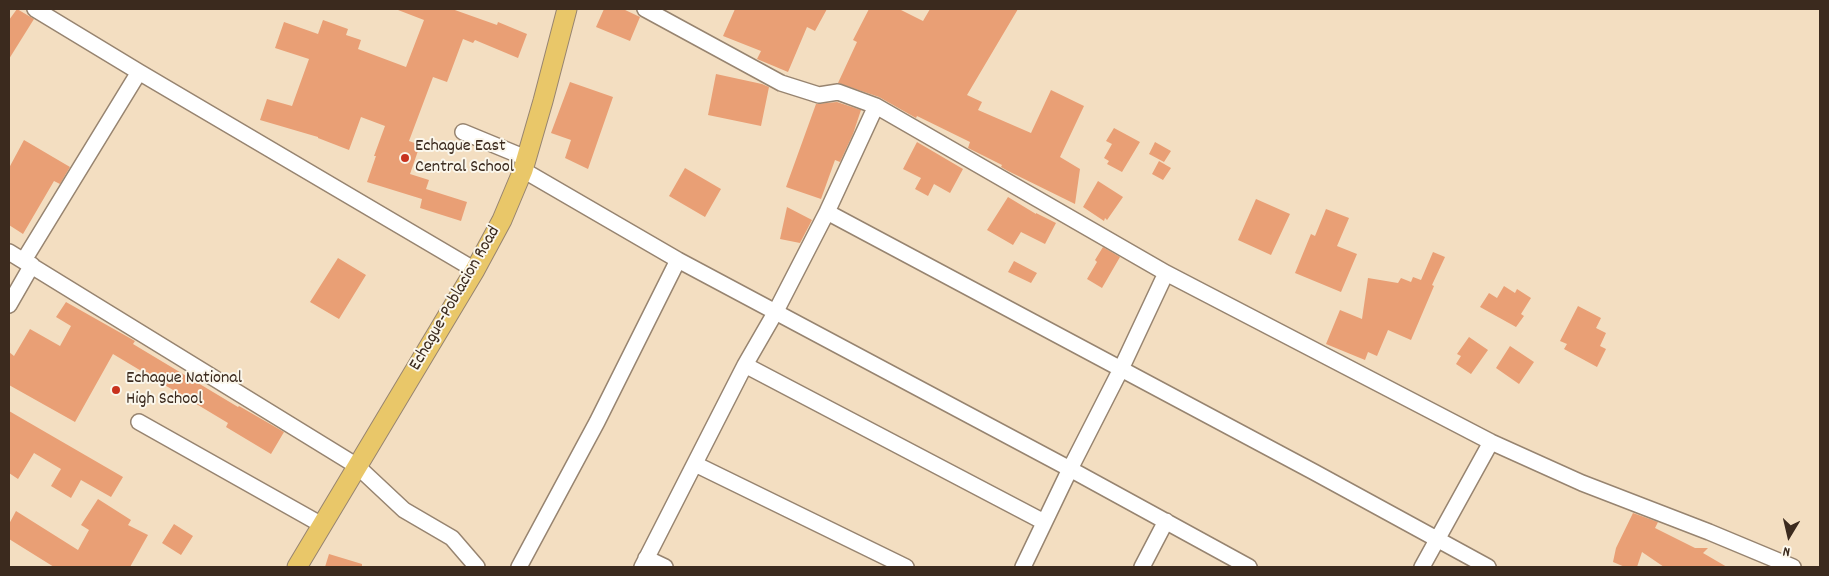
<!DOCTYPE html>
<style>
body{margin:0}
#map{position:relative;width:1829px;height:576px;overflow:hidden;background:#f3dec1;font-family:Dekko,sans-serif}
canvas{display:block}
.frame{position:absolute;inset:0;border:10px solid #3b2a1e;pointer-events:none}
.north{position:absolute;left:1764px;top:511px;width:50px;height:50px;-webkit-text-stroke:4px #fbf7ec;paint-order:stroke;rotate:189deg;font-size:14px;font-weight:700;line-height:20px;text-align:center;color:#3b2a1e}
.north::after{content:'';display:block;margin:auto;width:18px;height:22px;background:#3b2a1e;clip-path:polygon(50% 0,100% 100%,50% 72%,0 100%)}
</style>
<div id="map">
<canvas width="1829" height="576"></canvas>
<div class="frame"></div>
<div class="north">N</div>
</div>
<script>
const context = document.querySelector('canvas').getContext('2d');
context.lineJoin = 'round';
function paint(path, color) {
  context.fillStyle = color;
  context.fill(path, 'evenodd');
}
function poly(rows) {
  const path = new Path2D();
  for (const r of rows) {
    path.moveTo(r[0], r[1]);
    for (let i = 2; i < r.length; i += 2) path.lineTo(r[i], r[i + 1]);
  }
  return path;
}
function stroke(path, color, width, dash) {
  context.strokeStyle = color;
  context.lineWidth = width;
  context.lineCap = dash ? 'butt' : 'round';
  context.setLineDash(dash || []);
  context.stroke(path);
}
function write(font, color, halo, rows, align = 'center') {
  context.font = font + ' Dekko,sans-serif';
  context.lineWidth = 4;
  context.setLineDash([]);
  context.textBaseline = 'middle';
  context.strokeStyle = halo;
  context.fillStyle = color;
  for (const [text, x, y, turn = 0] of rows) {
    context.save();
    context.translate(x, y);
    context.rotate((+turn || 0) * Math.PI / 180);
    context.textAlign = isNaN(turn) ? turn : align;
    if (halo) context.strokeText(text, 0, 0);
    context.fillText(text, 0, 0);
    context.restore();
  }
}
const building = poly([
 [17,9,34,19,9,59,9,20],
 [398,9,452,9,497,25,498,22,527,34,518,58,475,40,473,43,463,39,447,82,433,77,409,141,420,145,410,174,429,180,426,189,467,202,461,221,420,208,422,199,367,182,376,156,374,156,385,126,361,117,349,150,318,138,318,137,260,120,267,99,292,106,309,59,275,48,284,22,318,34,323,20,348,29,346,35,361,40,358,49,406,67,424,20,398,10],
 [604,9,623,9,640,17,630,41,596,27],
 [735,9,827,9,815,31,807,27,788,72,757,59,761,51,723,36],
 [869,9,899,9,923,21,930,9,1018,9,967,95,982,102,978,110,1031,133,1051,90,1084,106,1060,157,1080,169,1075,204,1008,171,1001,167,1002,165,968,148,970,142,917,116,916,118,879,97,838,83,857,42,853,40],
 [716,74,762,84,769,87,761,126,708,115],
 [570,82,613,97,588,169,565,158,571,140,551,133],
 [837,102,861,110,853,134,840,162,835,160,821,199,786,187,816,104],
 [1114,128,1140,142,1122,172,1107,164,1109,161,1104,158,1112,144,1106,141],
 [24,140,70,167,60,184,54,181,23,234,9,225,9,168],
 [917,142,963,169,950,193,934,184,928,196,915,189,921,178,903,169],
 [1155,142,1171,151,1164,162,1149,154],
 [1159,161,1171,168,1163,180,1152,174],
 [685,168,721,189,705,217,669,196],
 [1098,181,1123,197,1107,220,1105,218,1104,221,1083,207],
 [1008,197,1036,214,1036,213,1056,223,1045,244,1021,232,1013,245,987,230],
 [1256,199,1290,214,1271,255,1238,240],
 [787,207,812,220,800,243,780,239],
 [1326,209,1349,218,1337,246,1357,254,1341,292,1295,273,1311,234,1315,236],
 [1103,247,1120,257,1102,288,1087,279,1097,262,1095,260],
 [1433,252,1445,257,1432,285,1434,286,1411,340,1388,330,1377,356,1368,352,1365,360,1326,344,1340,310,1362,319,1368,278,1398,283,1401,278,1411,282,1413,277,1421,280],
 [338,258,366,275,339,319,310,302],
 [1014,261,1037,273,1031,283,1008,272],
 [1504,286,1515,293,1517,289,1531,298,1521,314,1524,316,1516,327,1480,307,1489,293,1497,298],
 [66,302,135,341,133,344,238,407,239,406,284,432,271,454,226,427,228,423,113,354,75,422,9,385,9,352,14,356,30,329,60,346,71,326,56,317],
 [1578,306,1601,318,1596,328,1606,333,1600,346,1606,349,1597,367,1564,349,1567,344,1560,341],
 [1469,337,1488,350,1471,374,1456,364,1461,356,1457,354],
 [1510,346,1534,362,1519,384,1496,368],
 [9,411,123,477,111,497,81,480,71,498,51,486,61,469,34,453,18,479,9,473],
 [98,499,131,520,128,525,148,535,130,567,54,567,9,539,9,524,16,511,78,550,89,530,81,525],
 [1633,513,1658,522,1655,528,1695,548,1708,548,1703,553,1727,567,1664,567,1642,552,1637,567,1625,567,1613,562,1616,548],
 [174,524,193,536,181,555,162,543],
 [329,554,362,564,362,567,325,567]
]);
const minor = poly([
 [35,9,139,72,475,270],
 [645,9,781,83,819,95,838,92,876,106,1166,273,1491,442,1582,483,1709,532,1793,567],
 [463,132,526,158],
 [523,170,678,260,1070,469,1249,567],
 [827,212,1314,472,1488,567],
 [9,252,357,466,404,510,452,538,477,567],
 [24,260,139,72],
 [9,305,32,265],
 [745,365,1044,522],
 [139,422,322,525],
 [695,464,906,567],
 [646,558,665,567],
 [519,567,597,422,678,260],
 [642,567,745,365,775,313,827,212,876,106],
 [1023,567,1070,469,1121,369,1166,273],
 [1142,567,1166,521],
 [1422,567,1491,442]
]);
const major = poly([
 [297,567,475,270,502,220,523,170,543,101,567,9]
]);
const markers = [
 [405,158,5,"#c8321e"],
 [116,390,5,"#c8321e"]
];
const poiNames = [
 ["Echague East",415,148],
 ["Central School",415,169],
 ["Echague National",126,380],
 ["High School",126,401]
];
const streetNames = [
 ["Echague-Poblacion Road",456,299,-60]
];
paint(building, '#e99f75');
stroke(minor, '#978470', 18);
stroke(major, '#978470', 21);
stroke(minor, '#fff', 15);
stroke(major, '#e9c769', 19);
for (const [x, y, r, color] of markers) {
  const dot = new Path2D();
  dot.arc(x, y, r, 0, 2 * Math.PI);
  context.fillStyle = color;
  context.fill(dot);
  stroke(dot, '#fbf7ec', 2);
}
write('18px', '#3b2a1e', '#fbf7ec', poiNames, 'left');
write('18px', '#3b2a1e', '#fbf7ec', streetNames);
</script>
